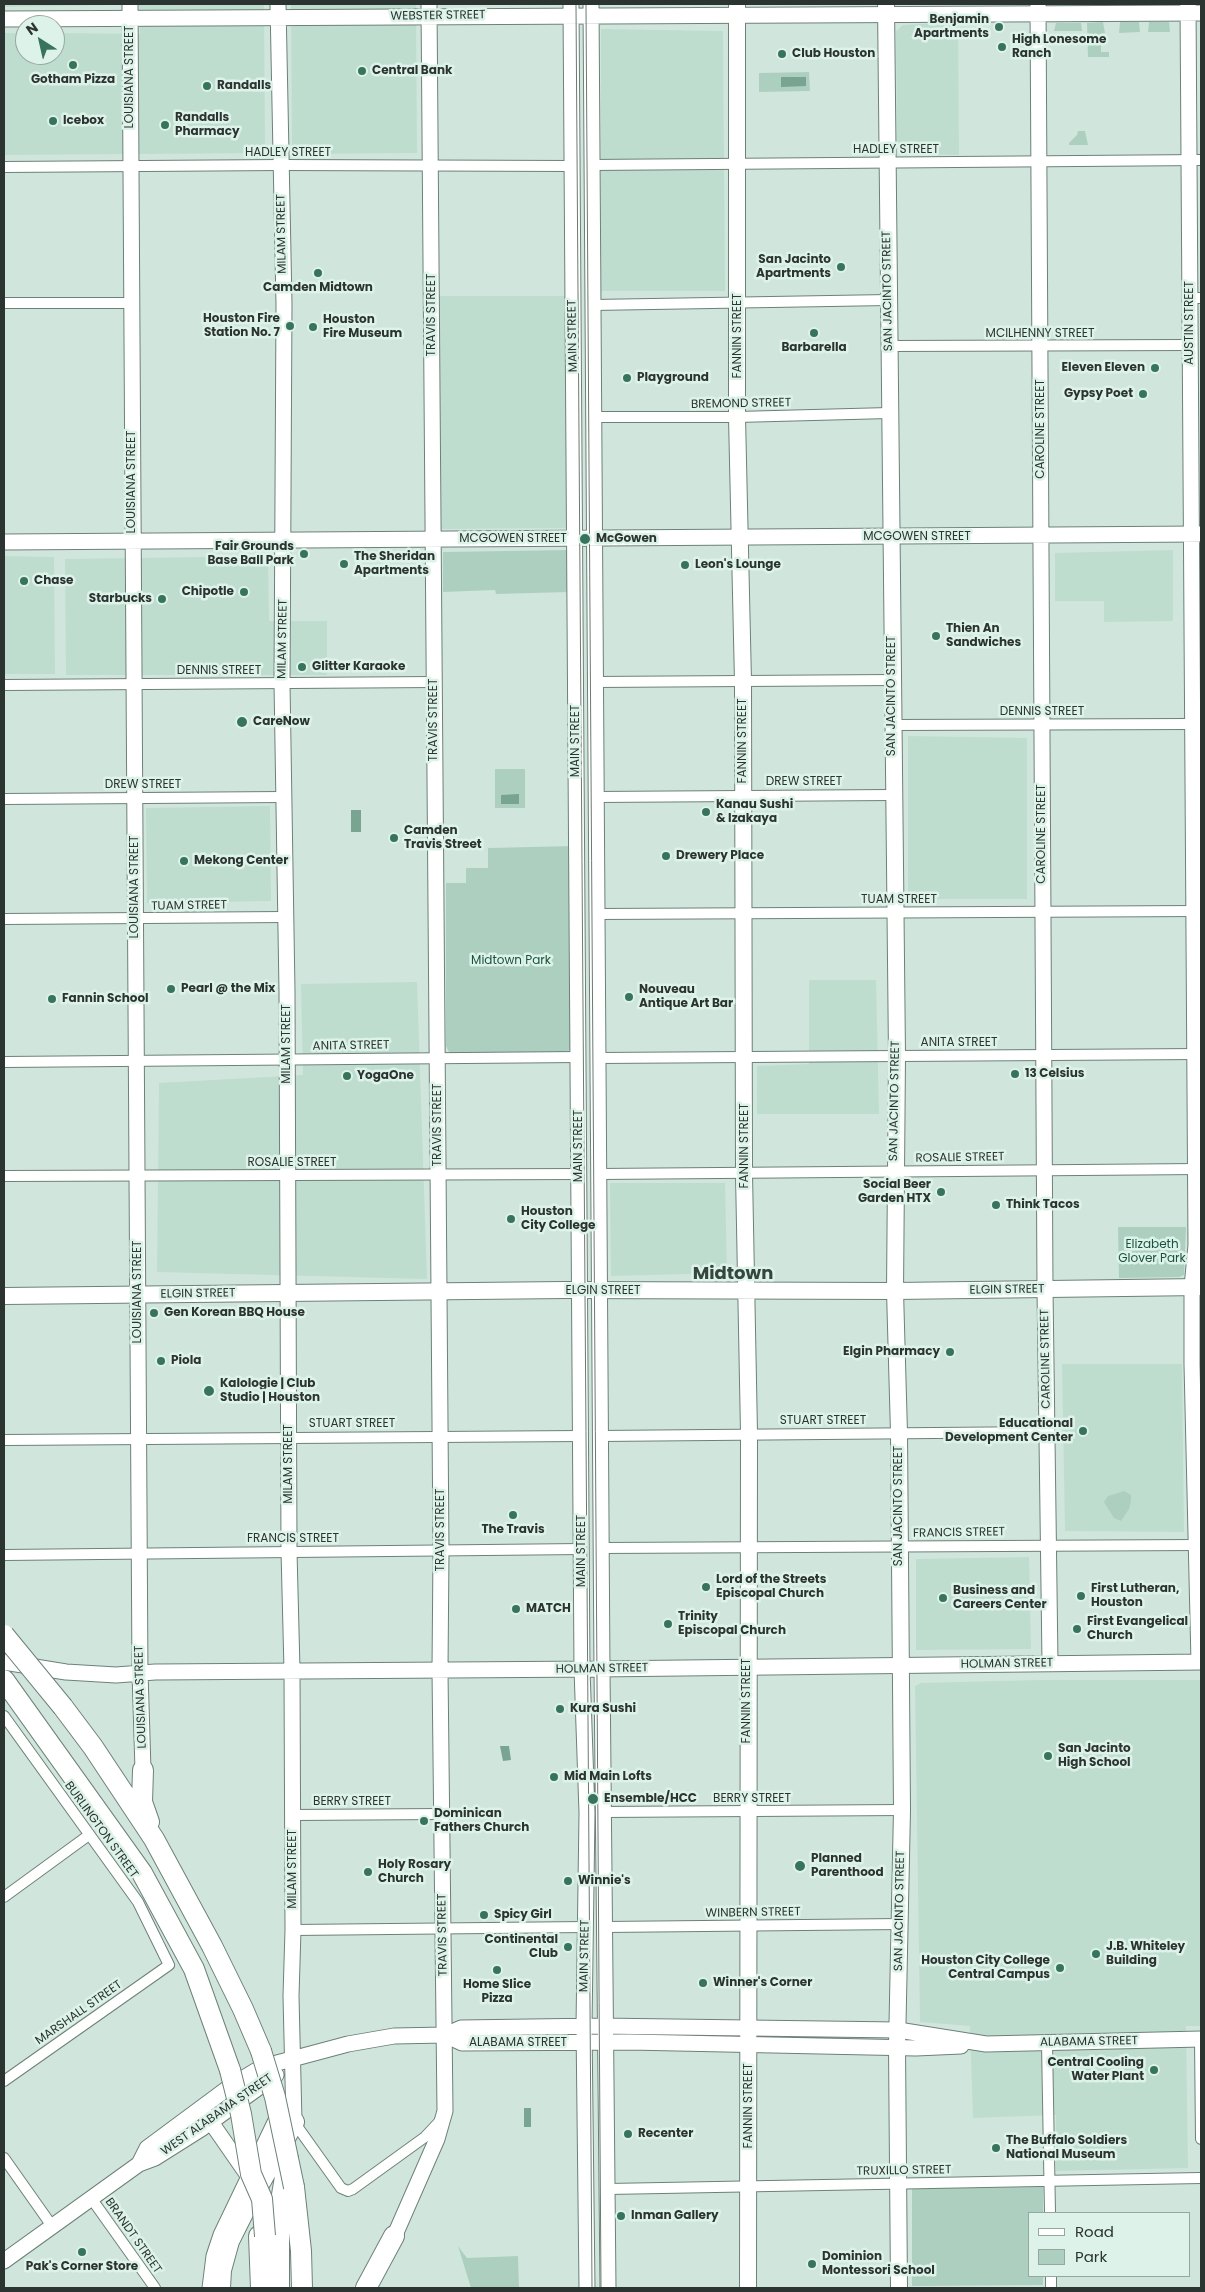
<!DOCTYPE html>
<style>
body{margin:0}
#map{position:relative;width:1205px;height:2292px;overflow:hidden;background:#d0e6dc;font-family:Poppins,sans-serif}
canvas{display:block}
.frame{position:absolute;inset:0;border:5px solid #2c3431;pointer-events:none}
.legend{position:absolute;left:1028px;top:2212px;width:162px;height:65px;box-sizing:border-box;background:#ddf3e9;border:1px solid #96a79f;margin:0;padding:6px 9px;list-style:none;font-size:15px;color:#2c3431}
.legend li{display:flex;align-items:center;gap:10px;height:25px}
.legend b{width:25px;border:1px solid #96a79f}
.north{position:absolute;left:15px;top:15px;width:50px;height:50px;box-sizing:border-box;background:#ddf3e9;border:1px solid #96a79f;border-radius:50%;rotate:325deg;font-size:14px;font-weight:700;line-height:20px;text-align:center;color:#2c3431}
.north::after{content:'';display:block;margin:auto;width:18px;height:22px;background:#38735d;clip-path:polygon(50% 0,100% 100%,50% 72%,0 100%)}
</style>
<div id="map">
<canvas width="1205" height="2292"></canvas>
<div class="frame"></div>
<ul class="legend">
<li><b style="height:6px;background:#fff"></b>Road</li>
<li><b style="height:14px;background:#adcfc0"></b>Park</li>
</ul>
<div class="north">N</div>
</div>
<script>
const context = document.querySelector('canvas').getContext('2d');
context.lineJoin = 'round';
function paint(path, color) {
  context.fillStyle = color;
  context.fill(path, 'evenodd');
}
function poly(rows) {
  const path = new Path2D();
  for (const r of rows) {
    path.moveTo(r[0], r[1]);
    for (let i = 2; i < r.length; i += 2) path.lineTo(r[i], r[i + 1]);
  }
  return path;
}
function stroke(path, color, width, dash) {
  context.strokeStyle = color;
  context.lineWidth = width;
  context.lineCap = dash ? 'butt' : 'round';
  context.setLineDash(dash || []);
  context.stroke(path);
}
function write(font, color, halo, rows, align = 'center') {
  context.font = font + ' Poppins,sans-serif';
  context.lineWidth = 5;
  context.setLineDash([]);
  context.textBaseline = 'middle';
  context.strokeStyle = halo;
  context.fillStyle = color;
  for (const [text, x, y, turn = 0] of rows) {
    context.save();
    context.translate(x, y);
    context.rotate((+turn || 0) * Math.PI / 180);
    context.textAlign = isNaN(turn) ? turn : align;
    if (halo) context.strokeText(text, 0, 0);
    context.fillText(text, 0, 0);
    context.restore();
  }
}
const built = poly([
 [4,4,112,4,112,5,4,7],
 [139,4,264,4,265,153,4,155,4,33,25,33,25,55,55,55,55,33,140,34],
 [291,4,416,4,417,153,292,154],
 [958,22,959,155,901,154,897,145,896,31,903,25],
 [601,29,723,31,725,291,601,291],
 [436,296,567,296,572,528,439,529],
 [1173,550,1173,621,1104,622,1104,601,1055,601,1055,553],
 [4,556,54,557,55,674,4,674],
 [268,556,269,621,327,621,327,675,66,675,65,559],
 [908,736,1027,738,1027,899,908,899],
 [270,806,271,901,147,903,146,808],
 [809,980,876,980,879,1114,757,1114,757,1066,809,1064],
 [417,982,427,1279,157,1272,159,1083,303,1075,301,984],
 [610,1183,725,1183,727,1273,611,1276],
 [1062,1364,1182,1364,1184,1532,1065,1531],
 [1029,1557,1031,1649,916,1650,916,1559],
 [1040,1680,1201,1680,1201,2026,1186,2026,1188,2168,1056,2171,1056,2115,973,2118,970,2026,920,2022,915,1686,921,1683]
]);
const green = poly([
 [1103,22,1105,33,1101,34,1101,52,1109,52,1109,57,1088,57,1087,23],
 [1120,22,1139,22,1140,32,1119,33],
 [1149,22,1169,22,1170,32,1148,32],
 [1056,23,1081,23,1082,31,1054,31],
 [809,72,810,91,759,92,759,73],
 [1078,131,1085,131,1088,145,1069,145,1069,143,1077,135],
 [569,550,570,592,496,594,495,590,443,592,443,552],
 [495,769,525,769,525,808,495,808],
 [575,846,573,1048,566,1052,453,1054,449,1052,446,1046,446,883,466,883,466,868,488,868,488,848],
 [1118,1227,1186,1227,1184,1275,1179,1277,1119,1278],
 [1124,1491,1131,1495,1131,1501,1129,1509,1121,1521,1114,1518,1104,1502,1108,1496],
 [1043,2187,1043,2213,1029,2213,1029,2276,1043,2276,1043,2285,912,2286,912,2188],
 [458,2246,467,2258,518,2256,519,2288,471,2288]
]);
const water = poly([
 [781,77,806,77,806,86,781,87],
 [519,794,519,804,501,804,501,795],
 [351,810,361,810,361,832,351,832],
 [500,1746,509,1746,511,1760,503,1761],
 [524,2108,531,2108,531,2127,524,2127]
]);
const street = poly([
 [591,165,1201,160],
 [4,167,281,165,571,166],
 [1190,298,1201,298],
 [4,303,131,303],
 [593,305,889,300],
 [890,346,1189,345],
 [594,417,737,417,889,413],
 [595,682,892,680],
 [4,685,434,682],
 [892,725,1192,724],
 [596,797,892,795],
 [4,799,283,797],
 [597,914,1198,911],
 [4,919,285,917],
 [598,1058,1199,1054],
 [4,1062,579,1057],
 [599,1174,1200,1169],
 [4,1176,579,1174],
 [600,1436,1047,1432],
 [4,1440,581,1436],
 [601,1548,1197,1545],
 [4,1555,582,1549],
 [4,1716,138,1902,169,1965,4,2081],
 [603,1812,902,1810],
 [292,1815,442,1814],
 [4,1897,89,1835],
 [605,1927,901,1924],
 [293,1930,586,1927],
 [1200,2039,1201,2139],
 [1047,2043,1050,2213],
 [294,2122,341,2188,348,2191,353,2189,425,2137,440,2121],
 [4,2158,52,2226],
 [608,2189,1201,2178],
 [91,2198,155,2288],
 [1051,2276,1051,2288]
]);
const secondary = poly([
 [130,4,140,1672,143,1770],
 [278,4,284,304,282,683,287,992,289,1551,292,1670,293,1930,291,1996,294,2122],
 [571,4,582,1669,587,1813,584,2026,587,2288],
 [591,4,602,1669,608,2288],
 [1038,4,1045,1289,1050,1663],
 [1188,4,1196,1245,1192,1287,1192,1364,1199,1662],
 [4,19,1201,13],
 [4,542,1201,534],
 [4,1662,66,1672,116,1675,155,1672,597,1669,1201,1662],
 [445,2035,462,2043,629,2042,916,2048,961,2046],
 [206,2115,249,2177],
 [139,2164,147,2148,232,2085,262,2067,348,2044,394,2036,445,2035,461,2028,599,2026,898,2030,986,2044,1201,2039],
 [391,2244,437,2139,445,2111,440,1670,441,1550,429,4],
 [4,2261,139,2164,155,2158,201,2129,276,2075],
 [210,2288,214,2256,221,2235,280,2112]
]);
const primary = poly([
 [737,4,737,417,743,682,744,1174,749,1433,748,2288],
 [886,4,897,1056,895,1291,899,1433,902,1810,897,2047,899,2288],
 [4,1296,566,1290,895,1291,1201,1287]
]);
const highway = poly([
 [4,1680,142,1873,194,1969,230,2070],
 [63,1707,93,1747,154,1839,212,1946,243,2009,261,2051],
 [143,1770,142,1802,149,1822],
 [294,2187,301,2251,302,2288],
 [259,2236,261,2288],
 [220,2288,221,2270,229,2241,244,2211,294,2122],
 [279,2288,279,2213,288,2159],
 [366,2288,394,2236]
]);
const tram = poly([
 [576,4,592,2288],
 [586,4,601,2288]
]);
const highwayBridge = poly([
 [4,1635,63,1707],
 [261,2051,275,2097,294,2187],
 [230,2070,241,2114,251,2174,262,2199,265,2236]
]);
const markers = [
 [999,27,5,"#38735d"],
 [1002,47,5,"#38735d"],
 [782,54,5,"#38735d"],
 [73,65,5,"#38735d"],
 [362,71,5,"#38735d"],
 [207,86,5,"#38735d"],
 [53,121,5,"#38735d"],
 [165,125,5,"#38735d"],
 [841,267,5,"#38735d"],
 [318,273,5,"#38735d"],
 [290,326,5,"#38735d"],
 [313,327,5,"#38735d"],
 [814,333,5,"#38735d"],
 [1155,368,5,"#38735d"],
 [627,378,5,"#38735d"],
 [1143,394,5,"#38735d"],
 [585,539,6,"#38735d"],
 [304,554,5,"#38735d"],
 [344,564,5,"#38735d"],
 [685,565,5,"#38735d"],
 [24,581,5,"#38735d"],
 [244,592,5,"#38735d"],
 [162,599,5,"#38735d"],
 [936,636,5,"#38735d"],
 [302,667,5,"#38735d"],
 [242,722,6,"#38735d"],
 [706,812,5,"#38735d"],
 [394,838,5,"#38735d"],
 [666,856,5,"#38735d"],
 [184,861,5,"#38735d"],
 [171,989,5,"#38735d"],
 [629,997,5,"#38735d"],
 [52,999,5,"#38735d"],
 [1015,1074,5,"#38735d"],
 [347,1076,5,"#38735d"],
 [941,1192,5,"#38735d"],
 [996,1205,5,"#38735d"],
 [511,1219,5,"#38735d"],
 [154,1313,5,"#38735d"],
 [950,1352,5,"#38735d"],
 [161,1361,5,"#38735d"],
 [209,1391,6,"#38735d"],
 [1083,1431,5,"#38735d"],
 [513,1515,5,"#38735d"],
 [706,1587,5,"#38735d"],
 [1081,1596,5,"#38735d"],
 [943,1598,5,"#38735d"],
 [516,1609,5,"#38735d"],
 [668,1624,5,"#38735d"],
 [1077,1629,5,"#38735d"],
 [560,1709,5,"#38735d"],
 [1048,1756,5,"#38735d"],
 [554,1777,5,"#38735d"],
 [593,1799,6,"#38735d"],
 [424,1821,5,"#38735d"],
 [800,1866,6,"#38735d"],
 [368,1872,5,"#38735d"],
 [568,1881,5,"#38735d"],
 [484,1915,5,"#38735d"],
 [568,1947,5,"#38735d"],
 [1096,1954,5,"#38735d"],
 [1060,1968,5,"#38735d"],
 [497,1970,5,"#38735d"],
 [703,1983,5,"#38735d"],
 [1154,2070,5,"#38735d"],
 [628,2134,5,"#38735d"],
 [996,2148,5,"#38735d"],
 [621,2216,5,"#38735d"],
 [82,2252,5,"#38735d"],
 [812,2264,5,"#38735d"]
];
const streetNames = [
 ["WEBSTER STREET",438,16,-1],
 ["LOUISIANA STREET",130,77,-90],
 ["HADLEY STREET",896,150],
 ["HADLEY STREET",288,153],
 ["MILAM STREET",282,234,-91],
 ["SAN JACINTO STREET",888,291,-91],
 ["TRAVIS STREET",432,315,-90],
 ["AUSTIN STREET",1190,323,-90],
 ["MCILHENNY STREET",1040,334],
 ["MAIN STREET",573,336,-91],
 ["FANNIN STREET",738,336,-90],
 ["BREMOND STREET",741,404,-1],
 ["CAROLINE STREET",1041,429,-90],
 ["LOUISIANA STREET",132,482,-90],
 ["MCGOWEN STREET",917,537],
 ["MCGOWEN STREET",513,539],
 ["MILAM STREET",283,639,-89],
 ["DENNIS STREET",219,671],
 ["SAN JACINTO STREET",892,696,-90],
 ["DENNIS STREET",1042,712],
 ["TRAVIS STREET",434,720,-90],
 ["MAIN STREET",576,741,-90],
 ["FANNIN STREET",743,741,-90],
 ["DREW STREET",804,782],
 ["DREW STREET",143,785],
 ["CAROLINE STREET",1042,834,-90],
 ["LOUISIANA STREET",135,887,-90],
 ["TUAM STREET",899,900],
 ["TUAM STREET",189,906,-1],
 ["ANITA STREET",959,1043],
 ["MILAM STREET",287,1044,-90],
 ["ANITA STREET",351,1046,-1],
 ["SAN JACINTO STREET",895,1101,-89],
 ["TRAVIS STREET",438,1125,-90],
 ["MAIN STREET",579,1146,-90],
 ["FANNIN STREET",745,1146,-90],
 ["ROSALIE STREET",960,1158,-1],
 ["ROSALIE STREET",292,1163],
 ["ELGIN STREET",1007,1290,-1],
 ["ELGIN STREET",603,1291],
 ["LOUISIANA STREET",138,1292,-90],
 ["ELGIN STREET",198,1294,-1],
 ["CAROLINE STREET",1046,1359,-91],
 ["STUART STREET",823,1421],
 ["STUART STREET",352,1424],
 ["MILAM STREET",289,1464,-90],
 ["SAN JACINTO STREET",899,1506,-90],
 ["TRAVIS STREET",441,1530,-90],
 ["FRANCIS STREET",959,1533,-1],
 ["FRANCIS STREET",293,1539],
 ["MAIN STREET",582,1551,-90],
 ["HOLMAN STREET",1007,1664,-1],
 ["HOLMAN STREET",602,1669,-1],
 ["LOUISIANA STREET",141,1697,-92],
 ["FANNIN STREET",747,1701,-90],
 ["BERRY STREET",752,1799],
 ["BERRY STREET",352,1802],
 ["BURLINGTON STREET",101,1830,54],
 ["MILAM STREET",293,1869,-90],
 ["SAN JACINTO STREET",900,1911,-89],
 ["WINBERN STREET",753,1913,-1],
 ["TRAVIS STREET",443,1935,-91],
 ["MAIN STREET",585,1956,-89],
 ["MARSHALL STREET",79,2013,-35],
 ["ALABAMA STREET",1089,2042,-1],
 ["ALABAMA STREET",518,2043],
 ["FANNIN STREET",749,2106,-90],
 ["WEST ALABAMA STREET",217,2115,-35],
 ["TRUXILLO STREET",904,2171,-1],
 ["BRANDT STREET",133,2236,55]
];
const poiNames = [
 ["Benjamin",989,20,"right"],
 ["Apartments",989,34,"right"],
 ["High Lonesome",1012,40],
 ["Ranch",1012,54],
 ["Club Houston",792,54],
 ["Central Bank",372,71],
 ["Gotham Pizza",73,80,"center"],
 ["Randalls",217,86],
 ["Randalls",175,118],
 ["Pharmacy",175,132],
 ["Icebox",63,121],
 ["San Jacinto",831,260,"right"],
 ["Apartments",831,274,"right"],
 ["Camden Midtown",318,288,"center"],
 ["Houston Fire",280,319,"right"],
 ["Station No. 7",280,333,"right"],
 ["Houston",323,320],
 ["Fire Museum",323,334],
 ["Barbarella",814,348,"center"],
 ["Eleven Eleven",1145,368,"right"],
 ["Playground",637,378],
 ["Gypsy Poet",1133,394,"right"],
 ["McGowen",596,539],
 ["Fair Grounds",294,547,"right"],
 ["Base Ball Park",294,561,"right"],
 ["The Sheridan",354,557],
 ["Apartments",354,571],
 ["Leon's Lounge",695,565],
 ["Chase",34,581],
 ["Chipotle",234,592,"right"],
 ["Starbucks",152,599,"right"],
 ["Thien An",946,629],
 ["Sandwiches",946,643],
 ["Glitter Karaoke",312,667],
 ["CareNow",253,722],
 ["Kanau Sushi",716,805],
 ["& Izakaya",716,819],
 ["Camden",404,831],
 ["Travis Street",404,845],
 ["Drewery Place",676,856],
 ["Mekong Center",194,861],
 ["Pearl @ the Mix",181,989],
 ["Nouveau",639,990],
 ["Antique Art Bar",639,1004],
 ["Fannin School",62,999],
 ["13 Celsius",1025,1074],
 ["YogaOne",357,1076],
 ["Social Beer",931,1185,"right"],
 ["Garden HTX",931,1199,"right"],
 ["Think Tacos",1006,1205],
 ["Houston",521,1212],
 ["City College",521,1226],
 ["Gen Korean BBQ House",164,1313],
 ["Elgin Pharmacy",940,1352,"right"],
 ["Piola",171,1361],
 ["Kalologie | Club",220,1384],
 ["Studio | Houston",220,1398],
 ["Educational",1073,1424,"right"],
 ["Development Center",1073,1438,"right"],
 ["The Travis",513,1530,"center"],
 ["Lord of the Streets",716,1580],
 ["Episcopal Church",716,1594],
 ["First Lutheran,",1091,1589],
 ["Houston",1091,1603],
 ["Business and",953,1591],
 ["Careers Center",953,1605],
 ["MATCH",526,1609],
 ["Trinity",678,1617],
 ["Episcopal Church",678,1631],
 ["First Evangelical",1087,1622],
 ["Church",1087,1636],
 ["Kura Sushi",570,1709],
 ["San Jacinto",1058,1749],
 ["High School",1058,1763],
 ["Mid Main Lofts",564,1777],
 ["Ensemble/HCC",604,1799],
 ["Dominican",434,1814],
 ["Fathers Church",434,1828],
 ["Planned",811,1859],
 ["Parenthood",811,1873],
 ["Holy Rosary",378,1865],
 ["Church",378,1879],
 ["Winnie's",578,1881],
 ["Spicy Girl",494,1915],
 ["Continental",558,1940,"right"],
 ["Club",558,1954,"right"],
 ["J.B. Whiteley",1106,1947],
 ["Building",1106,1961],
 ["Houston City College",1050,1961,"right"],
 ["Central Campus",1050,1975,"right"],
 ["Winner's Corner",713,1983],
 ["Home Slice",497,1985,"center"],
 ["Pizza",497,1999,"center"],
 ["Central Cooling",1144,2063,"right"],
 ["Water Plant",1144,2077,"right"],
 ["Recenter",638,2134],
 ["The Buffalo Soldiers",1006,2141],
 ["National Museum",1006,2155],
 ["Inman Gallery",631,2216],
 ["Dominion",822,2257],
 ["Montessori School",822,2271],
 ["Pak's Corner Store",82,2267,"center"]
];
const parkNames = [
 ["Midtown Park",511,961],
 ["Elizabeth",1152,1245],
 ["Glover Park",1152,1259]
];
const districtNames = [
 ["Midtown",733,1274]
];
paint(built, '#beddcf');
paint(green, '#adcfc0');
paint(water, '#78a491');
stroke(street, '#6d8178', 12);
stroke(secondary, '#6d8178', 17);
stroke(primary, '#6d8178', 18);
stroke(highway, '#6d8178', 22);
stroke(street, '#fff', 10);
stroke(secondary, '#fff', 15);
stroke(primary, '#fff', 16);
stroke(highway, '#fff', 20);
stroke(tram, '#6b7973', 1);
stroke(highwayBridge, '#6d8178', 22, []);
stroke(highwayBridge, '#fff', 20);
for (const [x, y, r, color] of markers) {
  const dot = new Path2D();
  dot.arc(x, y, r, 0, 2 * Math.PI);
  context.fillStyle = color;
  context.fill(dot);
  stroke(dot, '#ddf3e9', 2);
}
write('12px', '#2c3431', '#ddf3e9', streetNames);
write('bold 12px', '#2c3431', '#ddf3e9', poiNames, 'left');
write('12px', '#1a523f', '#ddf3e9', parkNames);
write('bold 18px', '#34463e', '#ddf3e9', districtNames);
</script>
